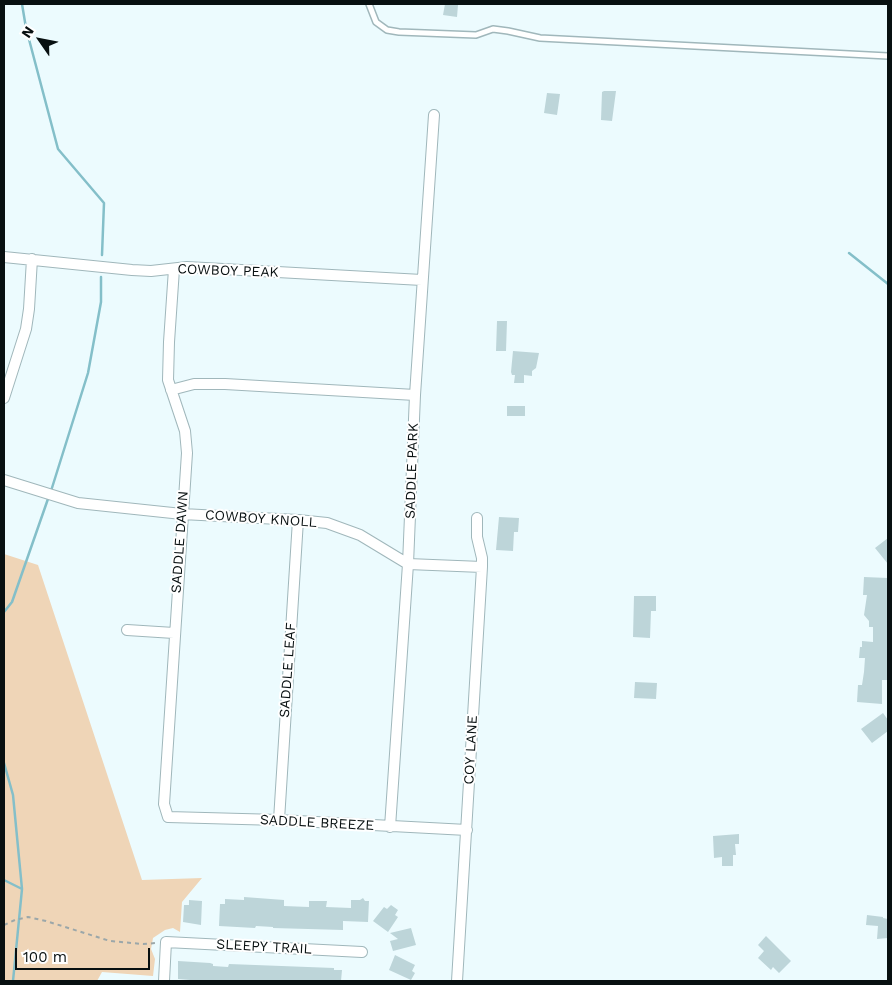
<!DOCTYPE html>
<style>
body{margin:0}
#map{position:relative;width:892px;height:985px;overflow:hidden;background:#ecfbfe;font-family:"Work Sans",sans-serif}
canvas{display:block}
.frame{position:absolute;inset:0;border:5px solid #081011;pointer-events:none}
.north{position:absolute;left:15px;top:15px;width:50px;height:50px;-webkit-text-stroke:4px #fff;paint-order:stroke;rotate:303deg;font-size:14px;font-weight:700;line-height:20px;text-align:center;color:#081011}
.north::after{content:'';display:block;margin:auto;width:18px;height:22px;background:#081011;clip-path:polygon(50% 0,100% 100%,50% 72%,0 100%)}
.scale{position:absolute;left:15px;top:948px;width:135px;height:22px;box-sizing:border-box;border:2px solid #081011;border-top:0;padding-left:6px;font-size:15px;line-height:18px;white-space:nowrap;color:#081011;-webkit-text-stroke:4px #fff;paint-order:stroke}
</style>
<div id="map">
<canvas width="892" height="985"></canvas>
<div class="frame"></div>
<div class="north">N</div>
<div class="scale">100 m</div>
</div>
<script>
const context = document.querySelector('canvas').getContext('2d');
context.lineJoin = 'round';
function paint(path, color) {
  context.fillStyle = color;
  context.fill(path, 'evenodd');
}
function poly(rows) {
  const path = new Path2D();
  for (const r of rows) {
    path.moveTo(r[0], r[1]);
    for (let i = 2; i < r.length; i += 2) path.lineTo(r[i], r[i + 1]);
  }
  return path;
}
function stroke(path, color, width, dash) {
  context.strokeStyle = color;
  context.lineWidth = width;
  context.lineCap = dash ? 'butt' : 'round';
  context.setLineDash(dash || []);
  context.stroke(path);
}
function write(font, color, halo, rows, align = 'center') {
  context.font = font + ' "Work Sans",sans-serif';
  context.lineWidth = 4;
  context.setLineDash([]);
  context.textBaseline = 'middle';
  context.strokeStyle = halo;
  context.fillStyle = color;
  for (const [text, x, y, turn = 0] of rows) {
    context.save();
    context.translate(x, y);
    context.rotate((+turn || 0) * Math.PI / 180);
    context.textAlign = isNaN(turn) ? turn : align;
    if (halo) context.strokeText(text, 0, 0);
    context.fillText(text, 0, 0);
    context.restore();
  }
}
const green = poly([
 [4,554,38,565,142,880,202,878,182,902,180,932,173,928,165,930,153,938,151,949,155,959,153,976,102,972,97,981,4,981]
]);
const stream = poly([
 [22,4,26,28,58,149,104,203,102,255],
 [849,253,888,284],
 [51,491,88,373,101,302,101,277],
 [4,612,12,602,49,496],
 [4,763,13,795,22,889,13,981],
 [4,880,22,889]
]);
const building = poly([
 [445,4,458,5,457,17,443,15],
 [604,91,616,91,612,121,601,120,602,92],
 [547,93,560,94,557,115,544,113],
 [497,321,507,321,506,351,496,351],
 [513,351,539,353,536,368,532,371,532,376,524,375,524,383,514,383,515,375,512,375,511,372],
 [507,406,525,406,525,416,507,416],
 [499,517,519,518,518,532,514,532,513,551,496,550],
 [888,538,888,564,875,548],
 [864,577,888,578,888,680,882,680,882,704,857,702,858,685,862,685,864,672,865,658,859,658,860,647,862,647,862,641,873,642,873,627,869,627,869,621,864,615,867,595,863,595],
 [634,596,656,596,656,611,651,611,650,638,633,637],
 [635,682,657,683,656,699,634,698],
 [883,713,888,720,888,731,872,743,861,729],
 [739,834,739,844,735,844,736,855,733,855,733,866,722,866,722,857,714,858,713,836],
 [244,897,284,900,284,906,309,907,309,901,327,901,326,907,351,908,351,900,360,900,363,898,365,901,369,901,368,922,343,921,343,930,273,928,273,927,256,926,255,928,219,926,220,904,225,904,225,899,244,900],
 [189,900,202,901,201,925,183,922,184,905,189,905],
 [391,905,398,910,395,915,398,917,388,932,373,921,384,907,387,909],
 [867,915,883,917,883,918,888,919,888,938,877,939,878,926,866,925],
 [411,928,416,945,393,951,390,941,398,939,390,933],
 [766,936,791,961,779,973,773,967,771,970,758,958,764,951,758,945],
 [395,955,415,965,412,971,415,973,411,980,389,970],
 [178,961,210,963,213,964,213,966,228,967,229,964,334,968,334,970,342,970,341,981,190,981,190,980,178,979]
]);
const path = poly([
 [4,925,15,920,28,917,46,921,110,941,143,944,156,943]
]);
const service = poly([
 [369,4,376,22,387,30,399,32,476,35,493,29,508,31,540,38,888,56]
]);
const minor = poly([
 [4,257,132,270,151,271,187,267,422,280],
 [174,269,169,342,168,380,185,431,187,453,164,804,168,817,279,820,467,830],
 [171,390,194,384,225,384,415,395],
 [4,398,26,329,29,309,32,259],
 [4,480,78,503,182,514,298,520,327,523,360,535,408,564,482,567],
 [127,630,174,633],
 [279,820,298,520],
 [390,827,408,564,415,395,434,115],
 [164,981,166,942,362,952],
 [457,981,482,567,482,558,477,537,477,518]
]);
const streetNames = [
 ["COWBOY PEAK",228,271,2],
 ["SADDLE PARK",412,471,-88],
 ["COWBOY KNOLL",261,519,4],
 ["SADDLE DAWN",180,542,-86],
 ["SADDLE LEAF",288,670,-86],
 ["COY LANE",471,750,-87],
 ["SADDLE BREEZE",317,823,3],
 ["SLEEPY TRAIL",264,947,3]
];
paint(green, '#efd5b7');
stroke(stream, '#84bfc9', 2.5);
paint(building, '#bdd5d9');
stroke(service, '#a0b7bb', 8);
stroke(minor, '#a0b7bb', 12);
stroke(path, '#9ba7a9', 2, [4, 4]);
stroke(service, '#fff', 5);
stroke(minor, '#fff', 10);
write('14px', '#081011', '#fff', streetNames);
</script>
